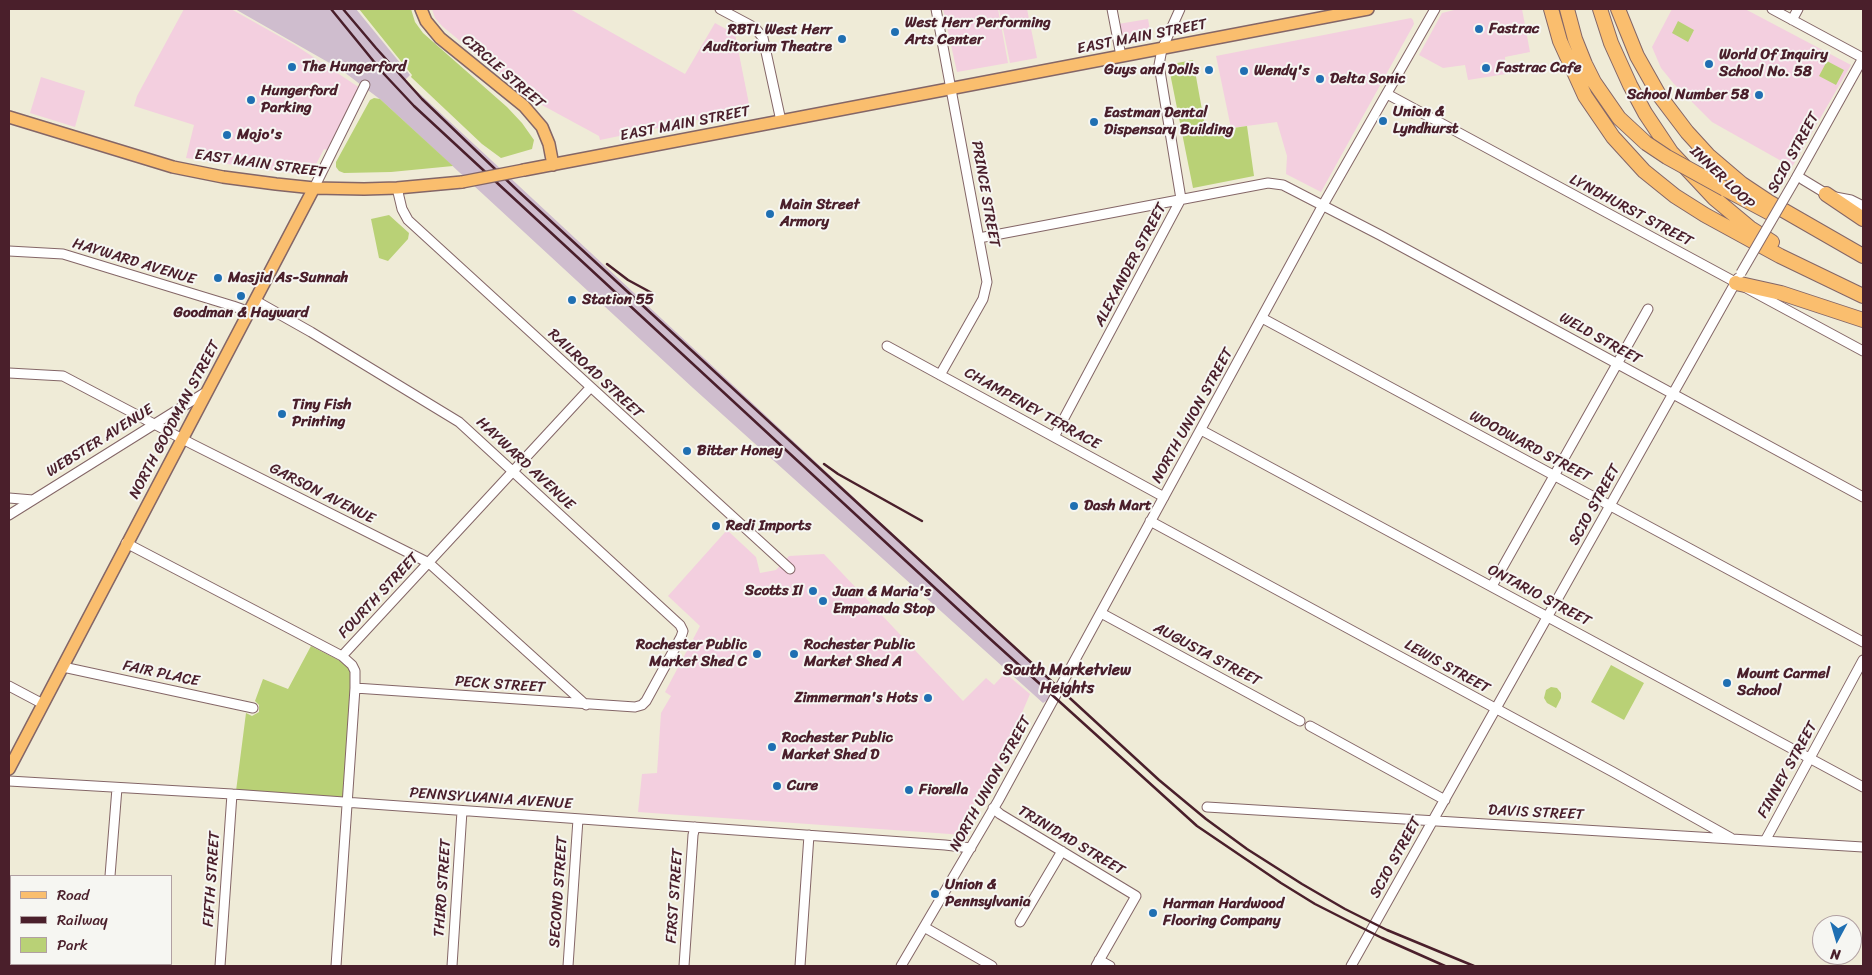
<!DOCTYPE html>
<style>
body{margin:0}
#map{position:relative;width:1872px;height:975px;overflow:hidden;background:#efebd7;font-family:Sriracha,sans-serif}
canvas{display:block}
.frame{position:absolute;inset:0;border:10px solid #4a1f2b;pointer-events:none}
.legend{position:absolute;left:10px;top:875px;width:162px;height:90px;box-sizing:border-box;background:#f6f6f2;border:1px solid #b1a0a2;margin:0;padding:6px 9px;list-style:none;font-size:15px;color:#4a1f2b}
.legend li{display:flex;align-items:center;gap:10px;height:25px}
.legend b{width:25px;border:1px solid #b1a0a2}
.north{position:absolute;left:1812px;top:915px;width:50px;height:50px;box-sizing:border-box;background:#f6f6f2;border:1px solid #b1a0a2;border-radius:50%;rotate:186deg;font-size:14px;font-weight:700;line-height:20px;text-align:center;color:#4a1f2b}
.north::after{content:'';display:block;margin:auto;width:18px;height:22px;background:#1f6fb2;clip-path:polygon(50% 0,100% 100%,50% 72%,0 100%)}
</style>
<div id="map">
<canvas width="1872" height="975"></canvas>
<div class="frame"></div>
<ul class="legend">
<li><b style="height:6px;background:#fabe6e"></b>Road</li>
<li><b style="height:6px;background:#4a1f2b"></b>Railway</li>
<li><b style="height:14px;background:#b9d176"></b>Park</li>
</ul>
<div class="north">N</div>
</div>
<script>
const context = document.querySelector('canvas').getContext('2d');
context.lineJoin = 'round';
function paint(path, color) {
  context.fillStyle = color;
  context.fill(path, 'evenodd');
}
function poly(rows) {
  const path = new Path2D();
  for (const r of rows) {
    path.moveTo(r[0], r[1]);
    for (let i = 2; i < r.length; i += 2) path.lineTo(r[i], r[i + 1]);
  }
  return path;
}
function stroke(path, color, width, dash) {
  context.strokeStyle = color;
  context.lineWidth = width;
  context.lineCap = dash ? 'butt' : 'round';
  context.setLineDash(dash || []);
  context.stroke(path);
}
function write(font, color, halo, rows, align = 'center') {
  context.font = font + ' Sriracha,sans-serif';
  context.lineWidth = 4;
  context.setLineDash([]);
  context.textBaseline = 'middle';
  context.strokeStyle = halo;
  context.fillStyle = color;
  for (const [text, x, y, turn = 0] of rows) {
    context.save();
    context.translate(x, y);
    context.rotate((+turn || 0) * Math.PI / 180);
    context.textAlign = isNaN(turn) ? turn : align;
    if (halo) context.strokeText(text, 0, 0);
    context.fillText(text, 0, 0);
    context.restore();
  }
}
const built = poly([
 [184,9,231,9,295,45,360,88,327,150,324,149,312,172,296,174,186,158,194,125,134,106,137,96],
 [432,9,570,9,685,74,715,23,735,34,750,109,600,140,599,136,529,98,442,26,435,18],
 [943,9,998,9,1008,63,957,72],
 [999,9,1027,9,1037,58,1010,63],
 [1458,9,1522,9,1530,52,1505,57,1506,74,1468,80,1465,65,1443,68,1419,55,1442,13],
 [1672,9,1745,9,1851,65,1792,167,1712,122,1674,84,1661,68,1652,47],
 [1411,18,1413,20,1414,24,1321,192,1286,174,1287,156,1277,122,1231,128,1216,56],
 [1148,19,1151,36,1121,42,1118,24],
 [41,77,85,91,75,127,30,113],
 [727,530,756,557,760,573,776,570,789,556,824,554,963,701,986,678,994,685,1005,673,1030,694,990,788,983,788,969,812,973,820,964,835,638,812,642,774,657,773,661,713,671,696,665,692,700,626,668,596]
]);
const industrial = poly([
 [235,9,356,9,410,75,405,80,1062,691,1043,703,693,388,381,100,340,69]
]);
const green = poly([
 [359,9,411,9,415,22,423,33,507,107,522,123,534,140,532,149,501,158,482,144,411,77,412,75],
 [1678,21,1694,30,1688,42,1672,33],
 [1193,60,1206,132,1247,126,1254,176,1193,188,1169,68,1172,64],
 [1827,61,1844,70,1836,85,1819,76],
 [374,98,380,99,453,166,391,172,344,173,339,171,336,167,336,162,370,100],
 [389,215,409,233,408,239,388,261,379,258,371,219],
 [311,646,348,665,352,672,343,796,340,798,236,791,246,713,252,716,259,712,259,705,255,701,263,679,288,689],
 [1611,665,1644,683,1624,720,1591,702],
 [1551,687,1557,688,1561,693,1561,698,1556,708,1547,703,1544,698,1546,690]
]);
const minor = poly([
 [720,9,750,25,756,29,763,38,781,121],
 [936,9,987,282,983,299,940,375],
 [1112,9,1121,56],
 [1772,9,1863,58],
 [1792,20,1798,9],
 [1387,94,1863,351],
 [1797,176,1830,196,1851,200,1863,206],
 [1795,180,1863,58],
 [314,188,365,85],
 [397,188,402,209,408,220,790,569],
 [979,238,1268,183,1283,185,1380,235,1863,497],
 [9,251,63,254,233,306,250,312],
 [256,301,311,332,459,422,680,625,683,631,681,637,646,701,642,705,635,707,355,688],
 [1262,318,1863,642],
 [887,346,1164,497],
 [9,373,63,376,192,444,429,563,586,705],
 [1201,430,1863,787],
 [1054,437,1181,199,1159,65,1162,49,1180,9],
 [9,498,33,500],
 [9,515,206,392],
 [1150,521,1613,772,1731,838],
 [126,543,342,656,352,665,355,671,355,688,336,966],
 [1492,586,1648,309],
 [1101,613,1300,721],
 [342,656,590,388],
 [63,667,253,708],
 [9,686,43,704],
 [1310,726,1445,800],
 [9,781,232,794,945,845,971,848],
 [1207,807,1863,847],
 [993,808,1000,814,1136,896,1096,966],
 [1765,841,1863,660],
 [110,876,117,788],
 [9,888,11,888],
 [1020,922,1062,851],
 [924,927,992,966],
 [1099,960,1110,966],
 [104,966,105,964],
 [220,966,232,794],
 [452,966,462,811],
 [568,966,578,819],
 [684,966,693,835,695,827],
 [800,966,809,835],
 [901,966,998,801,1323,205,1435,9],
 [1351,966,1738,278]
]);
const major = poly([
 [421,9,426,21,440,38,524,106,542,127,549,144,553,165],
 [9,117,173,167,223,177,276,184,314,188,364,189,397,188,462,182],
 [524,170,1368,9],
 [9,769,314,188]
]);
const highway = poly([
 [1551,9,1560,41,1585,96,1613,137,1644,171,1675,196,1705,215,1780,256,1863,296],
 [1567,9,1575,39,1585,64,1594,82,1619,118,1646,143],
 [1600,9,1611,43,1630,85,1645,113,1671,152,1714,198,1750,228,1772,242],
 [1618,9,1637,56,1659,95,1687,132,1708,155,1742,184,1769,202,1863,256],
 [1725,189,1770,213],
 [1826,194,1863,219],
 [1736,283,1781,293,1863,320]
]);
const rail = poly([
 [331,9,384,74,414,106,988,637,1197,826,1281,883,1315,904,1382,938,1445,966],
 [343,9,376,48,422,99,518,191,1159,780,1206,819,1247,849,1302,884,1345,909,1387,930,1474,966],
 [607,264,628,280,652,293],
 [824,464,838,474,922,521]
]);
const minorBridge = poly([
 [1741,273,1795,180]
]);
const majorBridge = poly([
 [462,182,524,170]
]);
const highwayBridge = poly([
 [1646,143,1667,157,1725,189]
]);
const markers = [
 [1479,29,5,"#1f6fb2"],
 [895,32,5,"#1f6fb2"],
 [842,39,5,"#1f6fb2"],
 [1709,64,5,"#1f6fb2"],
 [292,67,5,"#1f6fb2"],
 [1486,68,5,"#1f6fb2"],
 [1209,70,5,"#1f6fb2"],
 [1244,71,5,"#1f6fb2"],
 [1320,79,5,"#1f6fb2"],
 [1759,95,5,"#1f6fb2"],
 [251,100,5,"#1f6fb2"],
 [1383,121,5,"#1f6fb2"],
 [1094,122,5,"#1f6fb2"],
 [227,135,5,"#1f6fb2"],
 [770,214,5,"#1f6fb2"],
 [218,278,5,"#1f6fb2"],
 [241,296,5,"#1f6fb2"],
 [572,300,5,"#1f6fb2"],
 [282,414,5,"#1f6fb2"],
 [687,451,5,"#1f6fb2"],
 [1074,506,5,"#1f6fb2"],
 [716,526,5,"#1f6fb2"],
 [813,591,5,"#1f6fb2"],
 [823,601,5,"#1f6fb2"],
 [757,654,5,"#1f6fb2"],
 [794,654,5,"#1f6fb2"],
 [1727,683,5,"#1f6fb2"],
 [928,698,5,"#1f6fb2"],
 [772,747,5,"#1f6fb2"],
 [777,786,5,"#1f6fb2"],
 [909,790,5,"#1f6fb2"],
 [935,894,5,"#1f6fb2"],
 [1153,913,5,"#1f6fb2"]
];
const poiNames = [
 ["West Herr Performing",905,23],
 ["Arts Center",905,40],
 ["Fastrac",1489,29],
 ["RBTL West Herr",832,30,"right"],
 ["Auditorium Theatre",832,47,"right"],
 ["World Of Inquiry",1719,55],
 ["School No. 58",1719,72],
 ["The Hungerford",302,67],
 ["Fastrac Cafe",1496,68],
 ["Guys and Dolls",1199,70,"right"],
 ["Wendy's",1254,71],
 ["Delta Sonic",1330,79],
 ["Hungerford",261,91],
 ["Parking",261,108],
 ["School Number 58",1749,95,"right"],
 ["Union &",1393,112],
 ["Lyndhurst",1393,129],
 ["Eastman Dental",1104,113],
 ["Dispensary Building",1104,130],
 ["Mojo's",237,135],
 ["Main Street",780,205],
 ["Armory",780,222],
 ["Masjid As-Sunnah",228,278],
 ["Station 55",582,300],
 ["Goodman & Hayward",241,313,"center"],
 ["Tiny Fish",292,405],
 ["Printing",292,422],
 ["Bitter Honey",697,451],
 ["Dash Mart",1084,506],
 ["Redi Imports",726,526],
 ["Scotts II",803,591,"right"],
 ["Juan & Maria's",833,592],
 ["Empanada Stop",833,609],
 ["Rochester Public",747,645,"right"],
 ["Market Shed C",747,662,"right"],
 ["Rochester Public",804,645],
 ["Market Shed A",804,662],
 ["Mount Carmel",1737,674],
 ["School",1737,691],
 ["Zimmerman's Hots",918,698,"right"],
 ["Rochester Public",782,738],
 ["Market Shed D",782,755],
 ["Cure",787,786],
 ["Fiorella",919,790],
 ["Union &",945,885],
 ["Pennsylvania",945,902],
 ["Harman Hardwood",1163,904],
 ["Flooring Company",1163,921]
];
const streetNames = [
 ["EAST MAIN STREET",1142,37,-11],
 ["CIRCLE STREET",503,72,41],
 ["EAST MAIN STREET",685,124,-11],
 ["SCIO STREET",1794,153,-61],
 ["EAST MAIN STREET",260,164,8],
 ["INNER LOOP",1722,178,44],
 ["PRINCE STREET",985,194,80],
 ["LYNDHURST STREET",1631,211,28],
 ["HAYWARD AVENUE",134,262,17],
 ["ALEXANDER STREET",1131,265,-62],
 ["WELD STREET",1600,339,29],
 ["RAILROAD STREET",595,374,43],
 ["CHAMPENEY TERRACE",1032,409,29],
 ["NORTH UNION STREET",1193,416,-61],
 ["NORTH GOODMAN STREET",175,420,-62],
 ["WEBSTER AVENUE",100,441,-32],
 ["WOODWARD STREET",1530,447,28],
 ["HAYWARD AVENUE",525,464,43],
 ["GARSON AVENUE",322,494,27],
 ["SCIO STREET",1595,505,-61],
 ["FOURTH STREET",379,596,-47],
 ["ONTARIO STREET",1539,596,28],
 ["AUGUSTA STREET",1207,655,28],
 ["LEWIS STREET",1447,667,29],
 ["FAIR PLACE",161,674,12],
 ["PECK STREET",500,685,4],
 ["FINNEY STREET",1788,770,-61],
 ["NORTH UNION STREET",991,784,-61],
 ["PENNSYLVANIA AVENUE",491,799,4],
 ["DAVIS STREET",1536,813,3],
 ["TRINIDAD STREET",1071,841,31],
 ["SCIO STREET",1396,858,-61],
 ["FIFTH STREET",212,879,-86],
 ["THIRD STREET",443,888,-86],
 ["SECOND STREET",559,892,-86],
 ["FIRST STREET",675,896,-86]
];
const neighbourhoodNames = [
 ["South Marketview",1067,671],
 ["Heights",1067,689]
];
paint(built, '#f3cfdf');
paint(industrial, '#cfbdce');
paint(green, '#b9d176');
stroke(minor, '#846667', 11);
stroke(major, '#846667', 14);
stroke(highway, '#846667', 16);
stroke(minor, '#fff', 9);
stroke(major, '#fabe6e', 11);
stroke(highway, '#fabe6e', 14);
stroke(rail, '#4a1f2b', 2.5);
stroke(minorBridge, '#846667', 11, []);
stroke(majorBridge, '#846667', 14, []);
stroke(highwayBridge, '#846667', 16, []);
stroke(minorBridge, '#fff', 9);
stroke(majorBridge, '#fabe6e', 11);
stroke(highwayBridge, '#fabe6e', 14);
for (const [x, y, r, color] of markers) {
  const dot = new Path2D();
  dot.arc(x, y, r, 0, 2 * Math.PI);
  context.fillStyle = color;
  context.fill(dot);
  stroke(dot, '#f6f6f2', 2);
}
write('bold 15px', '#4a1f2b', '#f6f6f2', poiNames, 'left');
write('15px', '#4a1f2b', '#f6f6f2', streetNames);
write('bold 16px', '#4a1f2b', '#f6f6f2', neighbourhoodNames);
</script>
